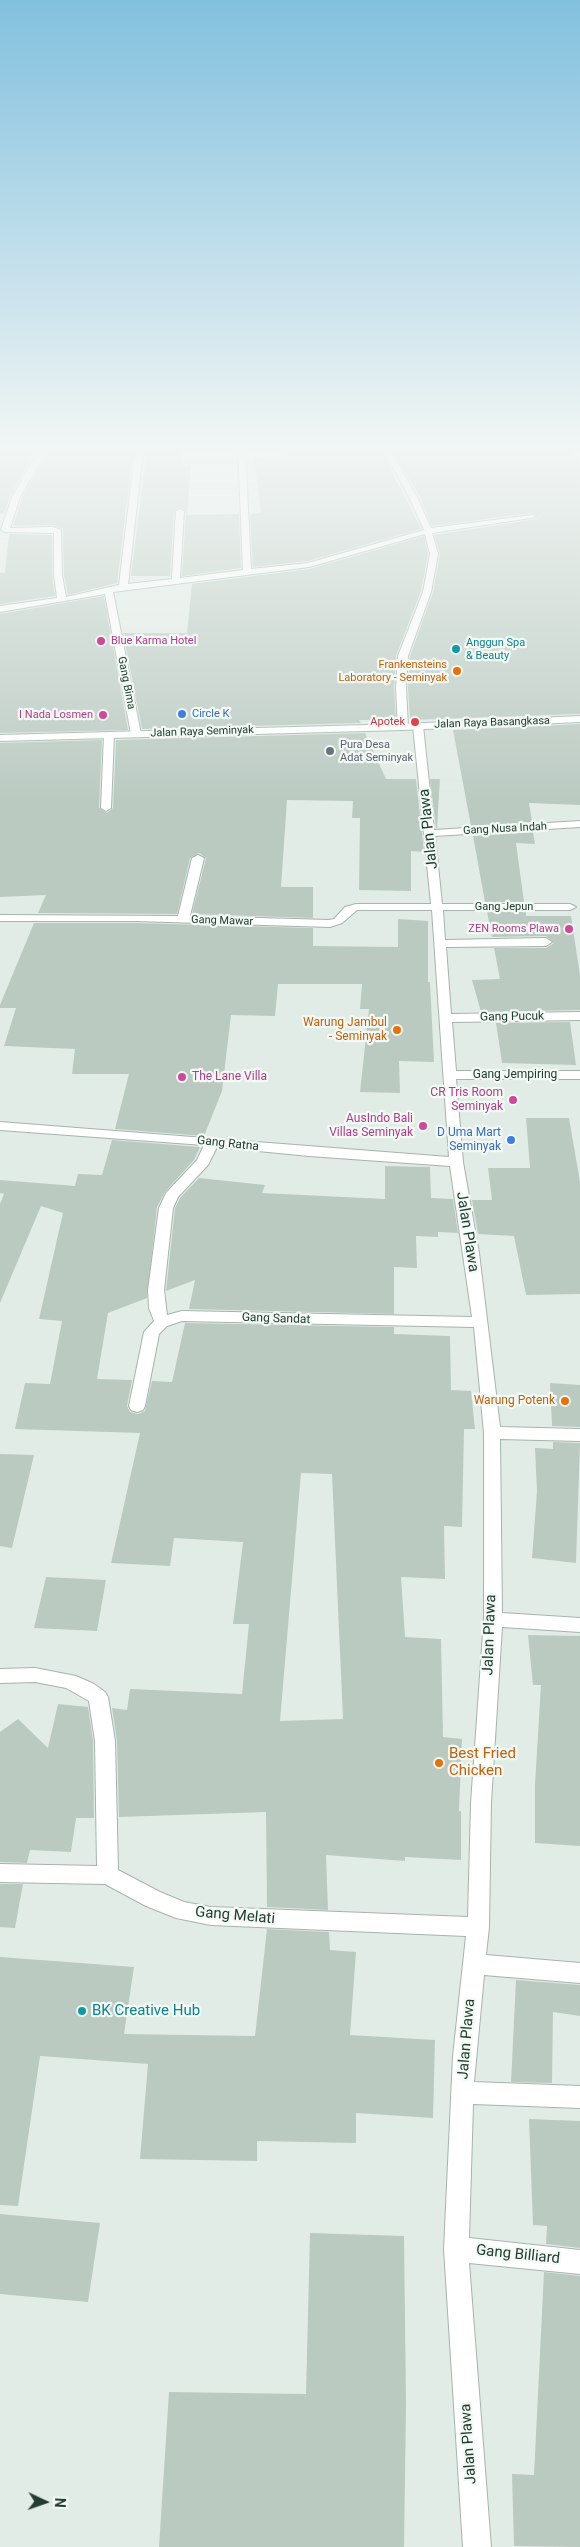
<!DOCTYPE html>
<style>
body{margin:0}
#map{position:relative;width:580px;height:2547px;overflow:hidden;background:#e2ece6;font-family:Roboto,sans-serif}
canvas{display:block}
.north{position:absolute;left:20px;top:2477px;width:50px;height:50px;-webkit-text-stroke:4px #f3f9f5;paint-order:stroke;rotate:93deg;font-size:14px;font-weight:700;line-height:20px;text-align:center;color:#223e31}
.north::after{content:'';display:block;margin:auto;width:18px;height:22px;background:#223e31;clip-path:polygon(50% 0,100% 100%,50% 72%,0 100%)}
</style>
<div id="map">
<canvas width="580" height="2547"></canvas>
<div class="north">N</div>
</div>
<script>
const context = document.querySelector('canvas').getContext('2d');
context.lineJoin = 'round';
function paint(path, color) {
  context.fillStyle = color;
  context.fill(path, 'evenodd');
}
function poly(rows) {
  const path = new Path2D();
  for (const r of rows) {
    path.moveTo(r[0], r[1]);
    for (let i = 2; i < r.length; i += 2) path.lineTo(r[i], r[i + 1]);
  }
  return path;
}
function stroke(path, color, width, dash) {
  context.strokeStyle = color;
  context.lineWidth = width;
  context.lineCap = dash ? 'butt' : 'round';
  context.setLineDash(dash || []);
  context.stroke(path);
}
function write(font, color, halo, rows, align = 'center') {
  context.font = font + ' Roboto,sans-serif';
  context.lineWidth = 4.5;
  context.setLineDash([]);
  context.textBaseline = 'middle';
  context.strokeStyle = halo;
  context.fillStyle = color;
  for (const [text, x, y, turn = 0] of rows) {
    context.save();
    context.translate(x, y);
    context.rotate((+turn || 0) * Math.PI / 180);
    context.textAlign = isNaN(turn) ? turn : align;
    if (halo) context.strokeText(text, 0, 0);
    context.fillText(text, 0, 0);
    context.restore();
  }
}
const building = poly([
 [0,446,39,446,10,496,4,514,0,514],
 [103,446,137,446,132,460,117,583,68,595,64,575,63,529,53,525,13,526,22,498,50,448,102,448],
 [286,446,379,446,421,529,308,561,253,567,250,514,261,513,254,457,287,456],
 [390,446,565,446,570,449,580,465,580,714,410,720,408,688,410,656,433,592,440,554,434,535,537,519,539,517,533,513,432,526,419,496],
 [182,449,183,466,191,466,187,515,239,514,241,568,182,576,186,511,179,507,174,511,170,576,131,576,147,450],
 [9,534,52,535,52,575,55,596,0,604,0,573,5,573],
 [424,536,428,554,421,591,396,656,394,688,396,720,359,720,361,723,142,729,123,633,187,633,192,584,309,569],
 [104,596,128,730,0,733,0,614],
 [580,724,580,805,529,803,532,822,471,826,453,730],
 [365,733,386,779,416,779,424,852,411,851,411,891,359,890,360,818,352,818,353,801,287,800,281,887,313,887,313,918,192,914,206,858,199,853,190,858,177,914,38,913,46,895,0,897,0,743,102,740,99,808,107,813,113,808,116,740],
 [430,779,440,779,437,828,436,828],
 [533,832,535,844,516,843,524,902,485,902,473,836],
 [487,912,526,912,526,916,571,916,580,975,580,1010,481,1012,472,980,500,979,494,948,546,948,554,943,546,936,492,937],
 [398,919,428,921,428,982,430,982,434,1062,399,1061,400,1093,360,1092,369,1009,360,1009,362,984,278,984,275,1016,231,1015,222,1091,204,1136,115,1129,129,1074,72,1074,75,1049,4,1046,16,1008,0,1008,0,1005,34,923,135,923,313,928,313,946,398,947],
 [570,1022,576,1065,502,1063,496,1023],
 [526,1118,569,1118,580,1182,580,1294,526,1295,514,1236,478,1234,472,1200,492,1200,488,1168,530,1168],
 [112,1140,200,1147,194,1160,165,1192,157,1207,147,1298,108,1313,97,1379,132,1380,127,1406,130,1412,138,1414,145,1411,152,1381,172,1382,185,1323,394,1327,394,1334,450,1336,451,1390,471,1391,475,1429,464,1429,462,1527,444,1526,445,1579,401,1577,405,1637,441,1639,443,1737,462,1739,459,1811,461,1811,461,1860,405,1857,405,1861,326,1855,328,1910,267,1907,266,1812,119,1817,117,1741,112,1708,127,1710,130,1689,242,1694,249,1624,233,1624,243,1542,174,1538,170,1566,111,1563,140,1433,15,1429,25,1383,50,1384,62,1321,39,1319,63,1213,41,1206,0,1303,0,1204,4,1194,0,1193,0,1180,75,1186,78,1174,102,1175],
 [301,1473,332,1474,343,1719,280,1721],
 [385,1166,430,1167,431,1198,453,1199,458,1233,438,1232,438,1237,416,1236,417,1268,394,1267,394,1314,189,1309,195,1280,166,1291,175,1208,180,1198,199,1178,265,1185,262,1193,385,1199],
 [550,1383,580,1385,580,1427,552,1426],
 [553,1442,580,1443,576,1563,532,1558,537,1491,535,1448,553,1449],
 [0,1454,34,1455,12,1548,0,1546],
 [46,1577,106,1580,97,1631,34,1628],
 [528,1635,580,1636,580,1846,535,1843,535,1784,541,1685,533,1685],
 [58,1704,88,1707,93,1741,94,1818,76,1818,71,1852,30,1850,27,1863,0,1862,0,1732,18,1719,48,1748],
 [0,1884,23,1884,15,1928,0,1927],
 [267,1929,329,1932,330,1950,356,1952,350,2035,435,2040,433,2118,356,2113,356,2143,257,2141,257,2161,140,2159,148,2064,40,2056,18,2206,0,2205,0,1957,134,1967,124,2034,255,2036],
 [516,1980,580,1985,580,2016,553,2012,552,2083,511,2082],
 [529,2119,580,2121,580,2248,546,2244,547,2226,533,2225],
 [0,2214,100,2223,88,2302,0,2294],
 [310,2233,404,2236,406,2404,404,2547,159,2547,169,2392,306,2394],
 [544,2272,580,2276,580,2547,514,2546,512,2474,534,2475]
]);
const street = poly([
 [42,446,49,446,20,497,10,528,53,527,61,530,62,575,66,597,119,585,134,460,139,446,146,446,142,460,128,584,172,579,176,511,180,509,184,511,180,578,243,570,238,446,245,446,251,569,308,563,424,530,409,497,381,446,388,446,417,497,431,528,533,515,537,517,432,533,438,554,431,592,408,656,406,688,408,727,403,730,398,727,396,688,398,656,423,592,430,554,425,534,309,567,113,592,141,734,136,737,131,734,105,594,0,612,0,606,57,598,54,575,54,533,5,532,1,530,12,497,42,446],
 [418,723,423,726,434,830,580,821,580,827,435,836,442,904,570,904,576,907,570,910,443,910,445,940,546,938,552,942,546,946,446,947,451,1014,580,1012,580,1020,452,1022,456,1071,580,1071,580,1079,456,1079,463,1162,479,1253,500,1427,580,1429,580,1441,500,1439,502,1613,580,1618,580,1632,502,1627,491,1803,489,1927,486,1955,580,1963,580,1983,484,1975,474,2082,580,2086,580,2108,473,2104,469,2238,580,2250,580,2274,469,2263,491,2547,463,2547,444,2249,453,2056,466,1936,211,1925,176,1918,146,1906,105,1884,0,1882,0,1864,97,1866,95,1741,89,1701,66,1688,35,1682,0,1683,0,1669,35,1668,76,1676,94,1684,105,1692,108,1697,115,1741,118,1870,160,1892,184,1902,211,1907,468,1917,471,1803,484,1619,484,1433,474,1327,182,1321,167,1326,159,1334,145,1406,143,1410,137,1412,131,1410,129,1406,144,1332,154,1321,149,1308,148,1290,159,1208,166,1193,197,1160,204,1145,0,1130,0,1122,449,1157,432,910,357,910,342,923,330,927,135,921,0,921,0,915,178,916,192,858,198,855,204,858,190,916,329,920,334,919,345,907,356,904,431,904,413,726,418,723],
 [217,1147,309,1156,450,1166,472,1317,182,1311,167,1315,164,1290,173,1208,178,1197,208,1165,217,1147],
 [109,732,114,735,111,808,106,811,101,808,104,735,109,732]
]);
const secondary = poly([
 [580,716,580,722,403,730,0,741,0,735,403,724,580,716]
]);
const markers = [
 [101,641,5,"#d1479c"],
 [456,649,5,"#0f9aa8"],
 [457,671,5,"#e8710a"],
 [182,714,5,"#3f7fe0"],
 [103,715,5,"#d1479c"],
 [415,722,5,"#e0444e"],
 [330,751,5,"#6b7280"],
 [569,929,5,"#d1479c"],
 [397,1030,5,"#e8710a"],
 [182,1077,5,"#d1479c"],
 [513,1100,5,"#d1479c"],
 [423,1126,5,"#d1479c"],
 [511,1140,5,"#3f7fe0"],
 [565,1401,5,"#e8710a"],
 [439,1763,5,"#e8710a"],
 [82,2011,5,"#0f9aa8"]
];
const farHotelnames = [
 ["Blue Karma Hotel",111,641,"left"],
 ["I Nada Losmen",93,715],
 ["ZEN Rooms Plawa",559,929]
];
const farCulturenames = [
 ["Anggun Spa",466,643],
 ["& Beauty",466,656]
];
const farFoodnames = [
 ["Frankensteins",447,665],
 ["Laboratory - Seminyak",447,678]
];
const farStreetnames = [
 ["Gang Bima",126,683,79],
 ["Jalan Raya Basangkasa",492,723,-2],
 ["Jalan Raya Seminyak",202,732,-2],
 ["Gang Nusa Indah",505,829,-3],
 ["Gang Jepun",504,907],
 ["Gang Mawar",222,921,2]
];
const farShopnames = [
 ["Circle K",192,714]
];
const farHealthnames = [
 ["Apotek",405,722]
];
const farWorshipnames = [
 ["Pura Desa",340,745],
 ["Adat Seminyak",340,758]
];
const streetNames = [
 ["Gang Pucuk",512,1017,-1],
 ["Gang Jempiring",515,1075],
 ["Gang Ratna",228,1144,6],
 ["Gang Sandat",276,1319,2]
];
const foodNames = [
 ["Warung Jambul",387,1023],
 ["- Seminyak",387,1037],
 ["Warung Potenk",555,1401]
];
const hotelNames = [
 ["The Lane Villa",192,1077,"left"],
 ["CR Tris Room",503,1093],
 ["Seminyak",503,1107],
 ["AusIndo Bali",413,1119],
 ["Villas Seminyak",413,1133]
];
const shopNames = [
 ["D Uma Mart",501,1133],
 ["Seminyak",501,1147]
];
const nearStreetnames = [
 ["Jalan Plawa",429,829,-96],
 ["Jalan Plawa",467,1232,81],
 ["Jalan Plawa",490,1635,-88],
 ["Gang Melati",235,1916,5],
 ["Jalan Plawa",467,2039,-85],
 ["Gang Billiard",518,2255,6],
 ["Jalan Plawa",469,2444,-94]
];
const nearFoodnames = [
 ["Best Fried",449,1754],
 ["Chicken",449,1771]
];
const nearCulturenames = [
 ["BK Creative Hub",92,2011]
];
paint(building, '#bacac1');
stroke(street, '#a5b4ac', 2);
stroke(secondary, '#a0b8ac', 2);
paint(street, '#fff');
paint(secondary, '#fff');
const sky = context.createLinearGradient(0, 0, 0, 802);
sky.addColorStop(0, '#82c0de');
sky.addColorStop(0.56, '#f2f6f4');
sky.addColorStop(1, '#f2f6f400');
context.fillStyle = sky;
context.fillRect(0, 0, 580, 802);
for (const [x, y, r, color] of markers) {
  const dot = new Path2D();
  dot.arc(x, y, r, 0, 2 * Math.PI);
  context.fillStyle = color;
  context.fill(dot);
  stroke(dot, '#f3f9f5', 2);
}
write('11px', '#b23c85', '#f3f9f5', farHotelnames, 'right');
write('11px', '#0d838f', '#f3f9f5', farCulturenames, 'left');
write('11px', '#c56008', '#f3f9f5', farFoodnames, 'right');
write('11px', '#223e31', '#f3f9f5', farStreetnames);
write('11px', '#366cbe', '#f3f9f5', farShopnames, 'left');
write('11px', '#be3a42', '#f3f9f5', farHealthnames, 'right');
write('11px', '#5b616d', '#f3f9f5', farWorshipnames, 'left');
write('12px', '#223e31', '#f3f9f5', streetNames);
write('12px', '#c56008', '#f3f9f5', foodNames, 'right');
write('12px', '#b23c85', '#f3f9f5', hotelNames, 'right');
write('12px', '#366cbe', '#f3f9f5', shopNames, 'right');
write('15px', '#223e31', '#f3f9f5', nearStreetnames);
write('15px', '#c56008', '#f3f9f5', nearFoodnames, 'left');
write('15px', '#0d838f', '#f3f9f5', nearCulturenames, 'left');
</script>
